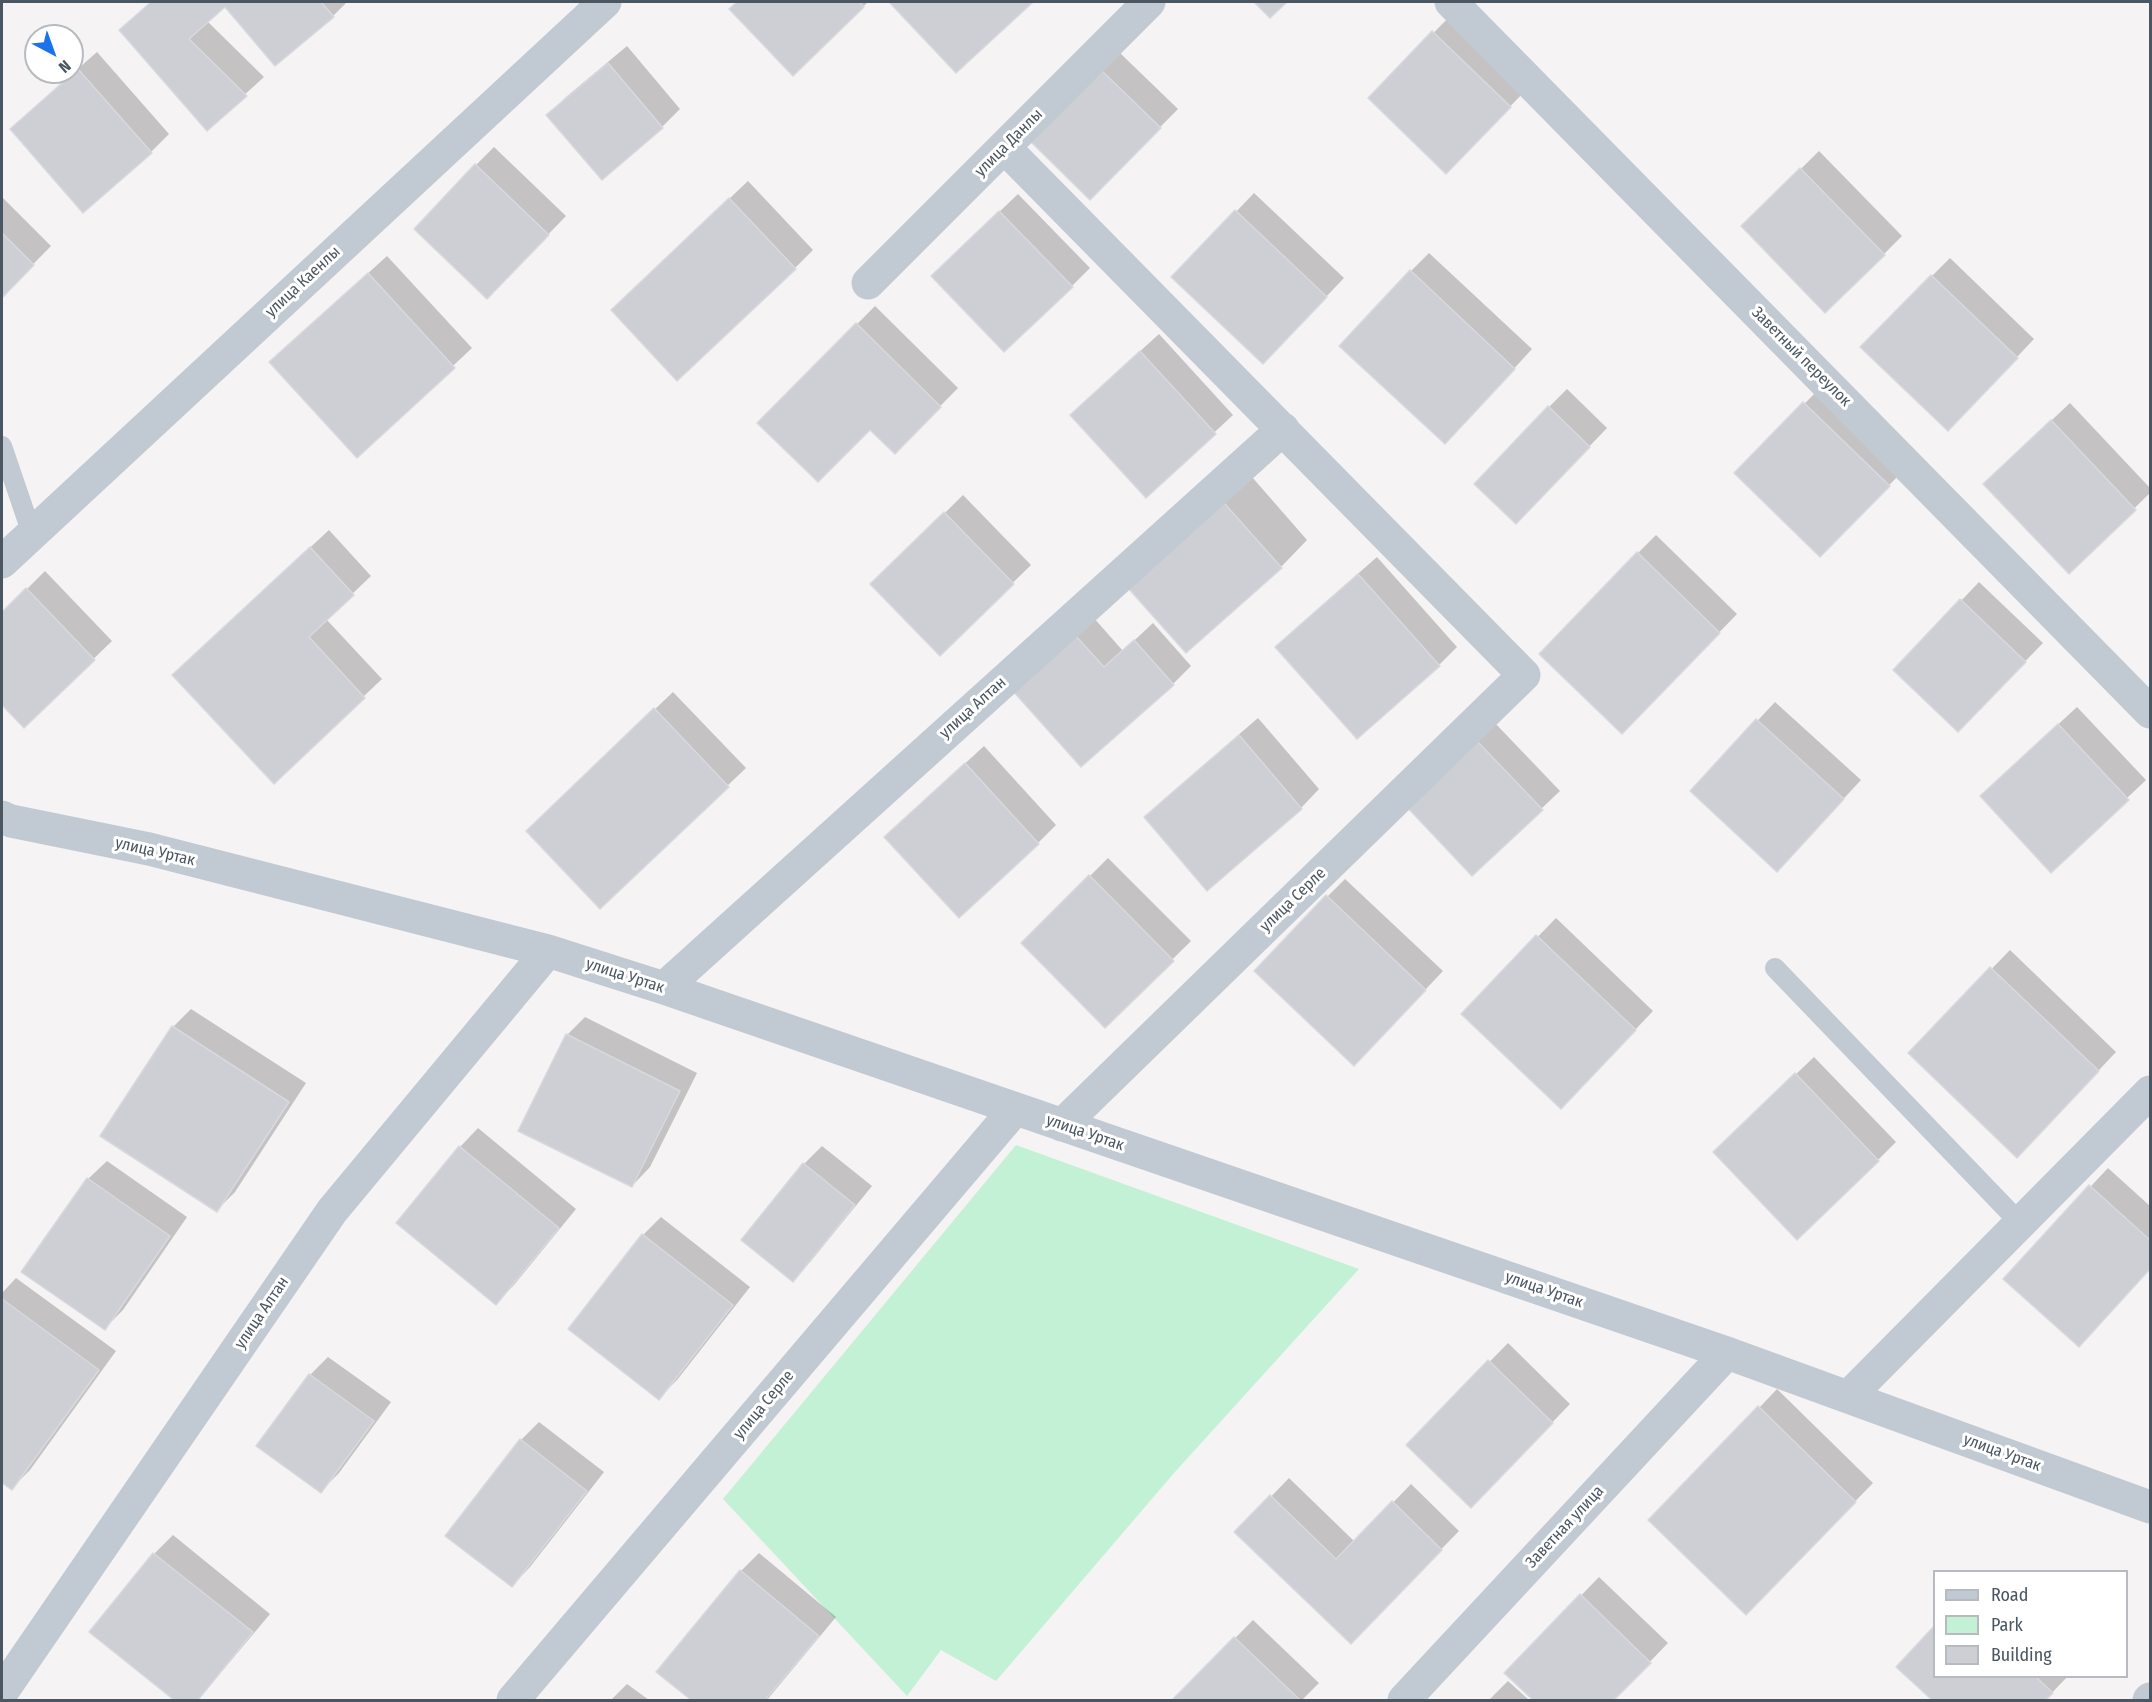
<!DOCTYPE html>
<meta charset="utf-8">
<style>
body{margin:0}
#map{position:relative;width:2152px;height:1702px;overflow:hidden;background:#f5f3f3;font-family:"Fira Sans Condensed",sans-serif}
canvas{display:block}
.frame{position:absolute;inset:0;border:3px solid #4a5661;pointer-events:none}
.legend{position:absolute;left:1933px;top:1570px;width:195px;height:108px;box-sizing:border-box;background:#fff;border:2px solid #b7bbc0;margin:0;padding:8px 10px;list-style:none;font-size:18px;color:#4a5661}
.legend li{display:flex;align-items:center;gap:12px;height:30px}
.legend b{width:30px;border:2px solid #b7bbc0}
.north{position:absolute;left:24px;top:24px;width:60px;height:60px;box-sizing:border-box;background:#fff;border:2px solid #b7bbc0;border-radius:50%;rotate:139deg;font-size:16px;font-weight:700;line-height:24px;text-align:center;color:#4a5661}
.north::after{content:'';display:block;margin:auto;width:21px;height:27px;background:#1a73e8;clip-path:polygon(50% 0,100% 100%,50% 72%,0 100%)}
</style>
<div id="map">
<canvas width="2152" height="1702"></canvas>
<div class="frame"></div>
<ul class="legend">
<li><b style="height:8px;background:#c1cad2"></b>Road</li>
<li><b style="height:16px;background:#c3f1d5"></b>Park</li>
<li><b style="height:16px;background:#cdcfd5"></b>Building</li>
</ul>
<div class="north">N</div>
</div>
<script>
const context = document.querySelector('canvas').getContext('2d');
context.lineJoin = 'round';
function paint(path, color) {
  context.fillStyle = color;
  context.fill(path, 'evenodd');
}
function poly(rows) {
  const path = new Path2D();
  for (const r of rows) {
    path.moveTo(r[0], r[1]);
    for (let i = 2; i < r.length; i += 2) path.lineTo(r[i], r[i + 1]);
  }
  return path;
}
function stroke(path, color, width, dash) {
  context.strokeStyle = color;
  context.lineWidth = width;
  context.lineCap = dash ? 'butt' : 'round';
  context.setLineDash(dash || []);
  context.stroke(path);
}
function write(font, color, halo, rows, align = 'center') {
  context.font = font + ' "Fira Sans Condensed",sans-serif';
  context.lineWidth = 6;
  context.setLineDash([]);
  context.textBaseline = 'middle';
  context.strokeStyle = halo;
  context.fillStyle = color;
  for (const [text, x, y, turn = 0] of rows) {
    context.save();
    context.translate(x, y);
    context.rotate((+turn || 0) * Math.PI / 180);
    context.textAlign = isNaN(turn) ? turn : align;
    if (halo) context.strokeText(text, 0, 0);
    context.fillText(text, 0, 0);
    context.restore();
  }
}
const green = poly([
 [1016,1145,1359,1269,1174,1473,996,1681,941,1650,907,1696,723,1499]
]);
const shadow = poly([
 [151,2,347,2,333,16,275,64,225,5,207,21,264,77,207,129,121,30],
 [739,2,868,2,793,74,731,9],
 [891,2,1031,2,956,71],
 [1452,14,1528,88,1464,154,1370,98],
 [627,46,680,109,662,127,602,178,548,115,566,97],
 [97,52,169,134,151,152,30,111],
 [1120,53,1178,109,1090,198,1033,142],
 [494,147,566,216,505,279,476,165],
 [1819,151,1902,236,1884,254,1743,226],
 [748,181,813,250,795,268,631,292],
 [1254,193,1344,278,1281,344,1174,277],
 [1018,194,1090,268,1072,286,951,258],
 [2,197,51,246,2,296],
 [1429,253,1532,349,1463,424,1411,271],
 [387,256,472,348,357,456,290,344],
 [1950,258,2034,339,1966,411,1932,276],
 [875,306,958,388,895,452,870,428,759,423],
 [1159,334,1233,415,1146,496,1090,397],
 [1823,385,1907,467,1820,555,1736,473],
 [1567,389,1607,428,1534,504,1549,407],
 [2070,403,2150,488,2150,493,2069,572,2003,466],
 [1252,477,1307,540,1281,567,1130,588],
 [963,495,1031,565,940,654,873,584],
 [329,530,371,576,326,619,382,679,274,781,192,657],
 [1656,535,1737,614,1640,714,1638,553],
 [1377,557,1457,647,1439,665,1295,629],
 [45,571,112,641,24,726,2,703,2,614],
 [1979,582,2043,643,1976,712,1895,670],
 [1093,617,1123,651,1153,623,1191,666,1173,684,1014,690],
 [673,692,746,768,600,907,546,813],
 [1775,702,1861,780,1795,851,1692,791],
 [2077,707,2146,780,2051,870,2000,778],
 [1258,718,1319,789,1301,808,1207,888,1146,817,1164,799],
 [1494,722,1560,791,1541,809,1407,805],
 [984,746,1056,825,1038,843,905,819],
 [1108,858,1191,941,1105,1026,1023,943],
 [1345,879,1443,971,1372,1046,1327,897],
 [1556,918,1653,1011,1579,1089,1463,1014],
 [2010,950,2116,1052,2035,1138,1910,1053],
 [191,1009,306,1083,235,1192,217,1210,102,1136,173,1027],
 [585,1017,697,1073,650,1167,632,1186,567,1035],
 [1814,1057,1896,1142,1878,1160,1733,1134],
 [478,1128,576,1209,514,1285,496,1303,398,1223,460,1147],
 [822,1146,872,1186,811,1261,793,1280,804,1164],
 [107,1161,187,1217,123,1310,105,1328,88,1179],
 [2108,1168,2150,1206,2150,1269,2079,1345,2005,1278],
 [661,1217,750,1287,677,1380,659,1398,643,1235],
 [16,1278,116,1351,30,1470,12,1488,2,1481,2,1293],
 [1508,1343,1570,1404,1489,1488,1408,1445],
 [328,1357,391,1402,339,1473,321,1491,258,1445,310,1375],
 [1777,1389,1873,1483,1746,1613,1759,1408],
 [539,1422,604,1472,530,1567,512,1586,521,1440],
 [1289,1478,1355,1542,1411,1484,1459,1531,1351,1642,1237,1532],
 [173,1535,270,1614,198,1700,176,1700,91,1632,154,1554],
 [759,1553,836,1617,767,1700,693,1700,658,1672,741,1571],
 [1599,1577,1668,1643,1613,1700,1535,1700,1506,1673],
 [1253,1620,1319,1683,1302,1700,1174,1700],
 [1934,1628,1934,1676,2068,1676,2045,1700,1934,1700,1898,1667],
 [1508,1681,1529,1700,1489,1700],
 [627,1684,649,1700,611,1700]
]);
const building = poly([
 [151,2,321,2,334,17,275,66,225,7,189,39,247,96,207,131,119,30,151,2],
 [737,2,859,2,864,7,793,76,729,9,737,2],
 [889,2,1030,2,1032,3,956,73,889,2],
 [1254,2,1287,2,1270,18,1254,2],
 [1432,31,1511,107,1446,174,1368,98,1432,31],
 [608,63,663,128,602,180,546,115,608,63],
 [78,69,152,153,83,213,10,129,78,69],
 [1101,70,1161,128,1090,200,1031,142,1101,70],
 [475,164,549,235,487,299,414,229,475,164],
 [1800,168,1885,255,1825,313,1741,226,1800,168],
 [729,198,796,269,677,381,611,310,729,198],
 [1235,210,1327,297,1263,364,1171,277,1235,210],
 [999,211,1073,287,1004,352,931,276,999,211],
 [2,233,34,265,2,298,2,233],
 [1410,270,1515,369,1445,444,1339,346,1410,270],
 [368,273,455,368,357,458,269,362,368,273],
 [1931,275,2018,358,1948,431,1860,347,1931,275],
 [856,323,941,407,895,454,870,430,818,482,757,423,856,323],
 [1140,351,1216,434,1146,498,1070,415,1140,351],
 [1803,402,1890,486,1820,557,1734,473,1803,402],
 [1548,406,1590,447,1516,524,1474,484,1548,406],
 [2051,420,2136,510,2069,574,1983,484,2051,420],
 [1224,503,1282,568,1186,653,1128,588,1224,503],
 [944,512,1014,584,940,656,870,584,944,512],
 [310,547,354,595,309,637,365,698,274,784,172,675,310,547],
 [1637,552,1720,633,1622,734,1539,654,1637,552],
 [1358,574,1440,666,1357,739,1275,647,1358,574],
 [26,588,95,660,24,728,2,705,2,612,26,588],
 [1960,599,2026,662,1958,732,1893,670,1960,599],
 [1074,634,1104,667,1134,640,1174,685,1081,767,1012,690,1074,634],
 [654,708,729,787,600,909,526,831,654,708],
 [1756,719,1844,799,1777,872,1690,791,1756,719],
 [2058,724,2129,800,2051,873,1980,796,2058,724],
 [1239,735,1302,809,1207,891,1144,817,1239,735],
 [1475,739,1543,810,1472,876,1405,805,1475,739],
 [965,763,1039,844,959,918,884,837,965,763],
 [1089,875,1174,961,1105,1028,1021,943,1089,875],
 [1326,895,1426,990,1354,1066,1254,971,1326,895],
 [1536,935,1636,1030,1561,1109,1461,1014,1536,935],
 [1990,967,2099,1071,2017,1158,1908,1053,1990,967],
 [172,1026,289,1102,217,1212,100,1136,172,1026],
 [566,1034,680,1091,632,1187,518,1131,566,1034],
 [1795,1073,1879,1161,1797,1240,1713,1152,1795,1073],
 [459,1146,559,1228,496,1305,396,1223,459,1146],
 [803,1163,855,1205,793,1282,741,1240,803,1163],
 [87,1178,170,1236,105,1330,21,1272,87,1178],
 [2089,1185,2150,1240,2150,1269,2079,1347,2003,1279,2089,1185],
 [642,1234,733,1305,659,1400,568,1329,642,1234],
 [2,1299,99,1370,12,1490,2,1483,2,1299],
 [1488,1360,1553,1423,1471,1508,1406,1445,1488,1360],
 [309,1374,374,1421,321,1493,256,1446,309,1374],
 [1758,1406,1856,1502,1746,1615,1648,1520,1758,1406],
 [520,1439,587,1491,512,1587,445,1536,520,1439],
 [1270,1495,1336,1559,1392,1501,1442,1550,1351,1644,1234,1532,1270,1495],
 [153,1553,253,1632,198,1700,174,1700,89,1632,153,1553],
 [740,1570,819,1636,765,1700,691,1700,656,1672,740,1570],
 [1580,1594,1651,1663,1614,1700,1533,1700,1504,1673,1580,1594],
 [1934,1626,1934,1676,2035,1676,2053,1693,2046,1700,1932,1700,1896,1667,1934,1626],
 [1234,1637,1300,1700,1172,1700,1234,1637]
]);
const service = poly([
 [2,446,32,534],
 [1775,968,2021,1224]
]);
const minor = poly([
 [1451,2,2150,712],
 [1005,148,1524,675,1062,1125],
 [868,283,1149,2],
 [2,562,605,2],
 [2,817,11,821,149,849,548,951,664,988,1727,1353,2150,1507],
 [664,988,1283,429],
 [1848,1397,2150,1092],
 [2,1692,332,1211,548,951],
 [513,1700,1015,1109],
 [1404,1700,1727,1353],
 [2149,1700,2150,1699]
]);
const streetNames = [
 ["улица Данлы",1009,143,-45],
 ["улица Каенлы",303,282,-43],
 ["Заветный переулок",1801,357,45],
 ["улица Алтан",973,708,-42],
 ["улица Уртак",155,852,13],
 ["улица Серле",1293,900,-44],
 ["улица Уртак",625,976,18],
 ["улица Уртак",1085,1133,19],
 ["улица Уртак",1544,1290,19],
 ["улица Алтан",262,1313,-56],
 ["улица Серле",764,1405,-50],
 ["улица Уртак",2002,1453,20],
 ["Заветная улица",1565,1527,-47]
];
paint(green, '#c3f1d5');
paint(shadow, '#0003');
paint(building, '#cdcfd5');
stroke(building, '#d7d9de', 1.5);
stroke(service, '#c1cad2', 20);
stroke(minor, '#c1cad2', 33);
write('16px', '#4a5661', '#fff', streetNames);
</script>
